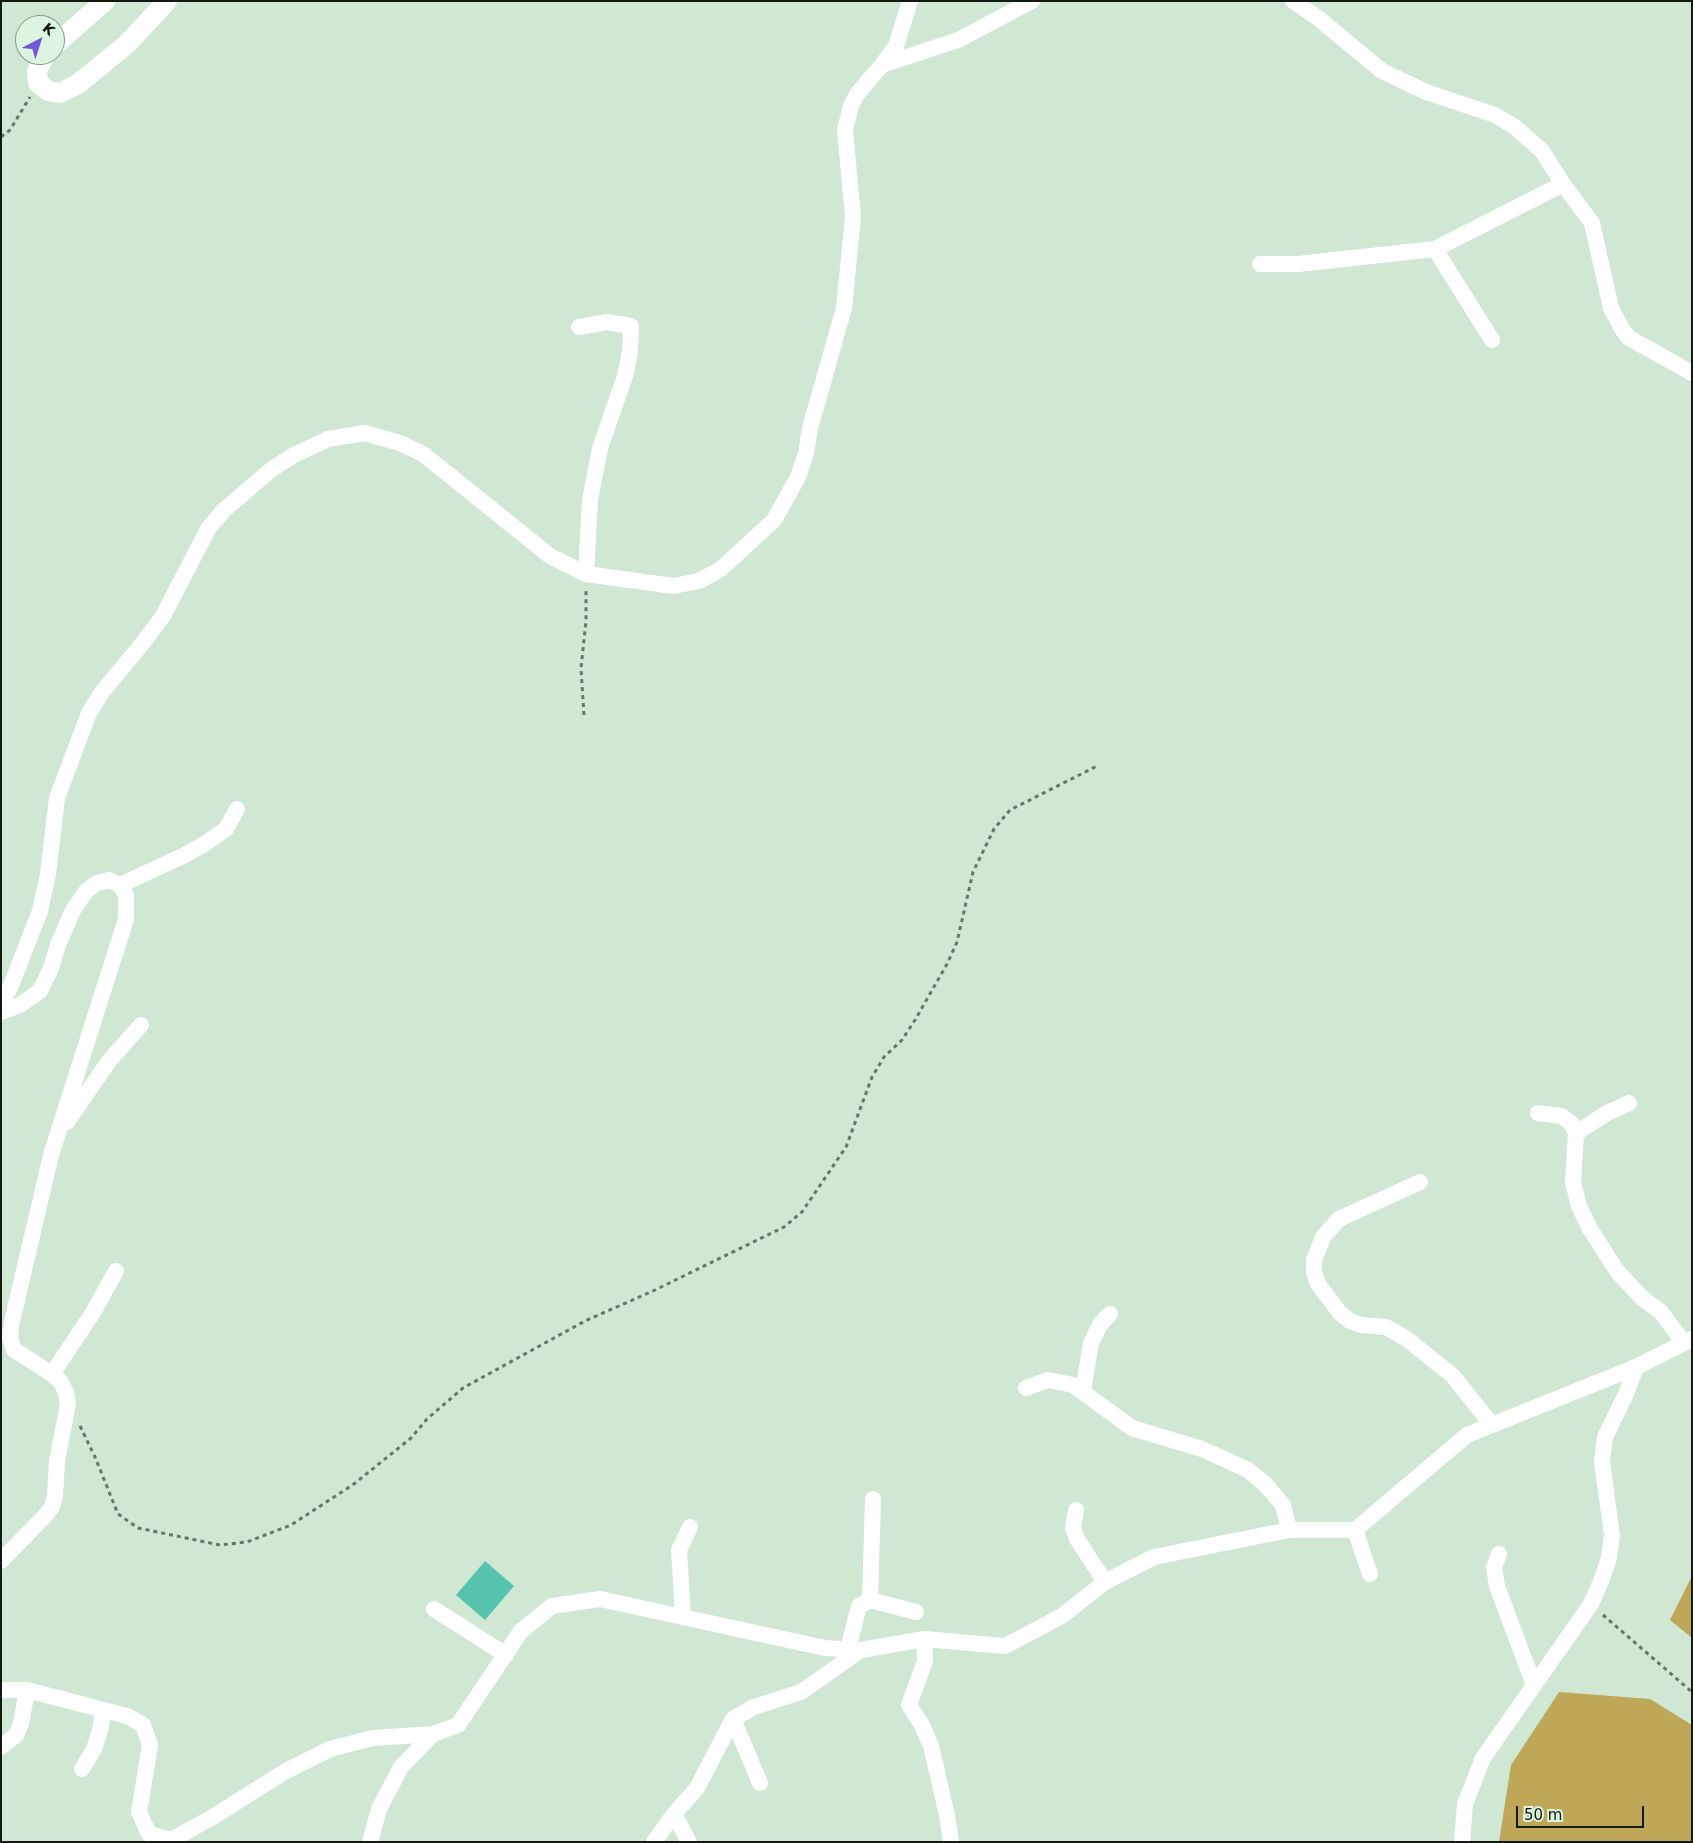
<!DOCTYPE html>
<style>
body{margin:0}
#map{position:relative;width:1693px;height:1843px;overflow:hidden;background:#cfe7d3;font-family:"DejaVu Sans",sans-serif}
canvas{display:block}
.frame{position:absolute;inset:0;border:2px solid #111912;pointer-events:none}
.north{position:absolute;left:15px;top:15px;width:50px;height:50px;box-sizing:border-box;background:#dcf4e0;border:1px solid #8b9c8e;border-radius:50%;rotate:40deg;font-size:14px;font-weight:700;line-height:20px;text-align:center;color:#111912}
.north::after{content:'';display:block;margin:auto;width:18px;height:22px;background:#7258d2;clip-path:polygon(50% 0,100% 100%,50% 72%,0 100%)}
.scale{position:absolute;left:1516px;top:1806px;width:128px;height:22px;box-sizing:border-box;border:2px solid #111912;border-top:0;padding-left:6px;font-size:15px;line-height:18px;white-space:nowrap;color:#111912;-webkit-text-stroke:4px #dcf4e0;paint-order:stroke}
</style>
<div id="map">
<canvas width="1693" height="1843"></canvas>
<div class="frame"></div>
<div class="north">K</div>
<div class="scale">50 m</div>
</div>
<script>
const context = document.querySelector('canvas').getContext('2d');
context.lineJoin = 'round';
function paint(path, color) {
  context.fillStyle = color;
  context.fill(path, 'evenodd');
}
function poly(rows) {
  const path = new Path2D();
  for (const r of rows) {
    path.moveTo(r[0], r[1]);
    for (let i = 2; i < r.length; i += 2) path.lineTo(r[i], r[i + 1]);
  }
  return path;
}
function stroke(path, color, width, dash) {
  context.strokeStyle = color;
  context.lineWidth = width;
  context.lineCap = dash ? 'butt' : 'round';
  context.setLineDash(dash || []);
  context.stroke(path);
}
const forest = poly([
 [1692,1576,1692,1638,1670,1620],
 [1559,1692,1650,1699,1692,1725,1692,1842,1499,1842,1511,1765]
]);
const building = poly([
 [485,1561,514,1586,485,1620,456,1595]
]);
const path = poly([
 [1,137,10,130,30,97],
 [584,715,581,668,586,621,586,589],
 [80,1426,95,1457,118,1514,138,1528,220,1545,247,1542,291,1525,354,1484,411,1438,427,1419,463,1388,585,1321,655,1290,784,1227,802,1212,846,1147,872,1077,884,1057,902,1040,915,1020,947,964,957,942,973,872,994,829,1010,810,1097,766],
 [1603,1615,1692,1692]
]);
const minor = poly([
 [1293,1,1318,18,1382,71,1426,92,1495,115,1515,127,1542,151,1563,184,1592,223,1611,308,1622,329,1629,338,1692,373],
 [882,65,896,46,910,1],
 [1435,249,1492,340],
 [1260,264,1298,264,1435,249,1563,184],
 [579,327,607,322,631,326,630,352,625,376,600,448,590,500,586,574],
 [120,885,185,855,206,843,226,829,237,809],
 [1,1005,12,983,40,911,48,874,57,798,89,713,102,692,142,644,163,616,208,529,224,510,272,469,294,455,328,439,365,433,400,443,423,454,550,556,586,574,673,586,699,581,721,569,774,520,798,477,806,453,810,428,844,308,853,217,845,130,851,106,857,94,882,65,958,40,1032,1],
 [1,1012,20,1005,40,991,51,968,58,945,73,910,87,890,97,883,109,880,120,885,126,895,126,919,51,1155,11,1326,10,1338,14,1350,52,1374,60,1381,66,1392,68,1404,57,1461,55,1496,52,1507,44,1517,1,1561],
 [1538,1113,1561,1116,1571,1123,1576,1133,1573,1182,1579,1206,1590,1229,1617,1271,1642,1298,1661,1312,1684,1343],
 [67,1122,109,1061,141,1025],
 [1576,1133,1607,1113,1629,1103],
 [1420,1182,1339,1219,1323,1237,1314,1260,1314,1272,1318,1284,1340,1313,1350,1321,1361,1325,1386,1327,1407,1339,1453,1376,1491,1424],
 [52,1374,92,1314,116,1271],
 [1026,1388,1048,1380,1073,1385,1132,1428,1202,1449,1248,1470,1266,1485,1283,1505,1289,1530],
 [1083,1391,1091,1343,1101,1323,1110,1314],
 [1076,1510,1073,1528,1077,1539,1105,1582],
 [1355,1530,1370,1574],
 [1499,1554,1494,1567,1497,1586,1534,1685],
 [870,1600,873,1499],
 [434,1609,506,1655],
 [683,1616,679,1550,690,1527],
 [924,1639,925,1661,909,1705,922,1725,931,1746,947,1815,951,1842],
 [848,1649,859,1606,870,1600,916,1612],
 [1,1690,27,1690,127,1716,143,1725,150,1745,139,1812,149,1834,171,1840,211,1818,286,1771,330,1749,373,1738,433,1734,458,1725,521,1631,552,1606,600,1599,825,1648,861,1650,924,1639,1005,1646,1062,1616,1105,1582,1154,1557,1289,1530,1355,1530,1467,1435,1636,1367,1692,1339],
 [733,1719,760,1783],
 [1,1747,16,1735,21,1724,27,1690],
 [82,1769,94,1749,101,1727,103,1711],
 [370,1842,379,1809,401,1767,433,1734],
 [654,1842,674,1814],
 [689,1842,674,1814,697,1788,733,1719,754,1707,801,1692,861,1650],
 [1462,1842,1465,1804,1483,1758,1591,1604,1601,1581,1609,1558,1612,1535,1602,1462,1605,1437,1626,1394,1636,1367]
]);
const tertiary = poly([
 [55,45,105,1],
 [45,55,37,71,38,83,48,91,60,93,78,84,127,44,167,1]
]);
paint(forest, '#bea756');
paint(building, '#58c3ac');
stroke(path, '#677669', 3, [4, 4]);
stroke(minor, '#fff', 16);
stroke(tertiary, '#fff', 20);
</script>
